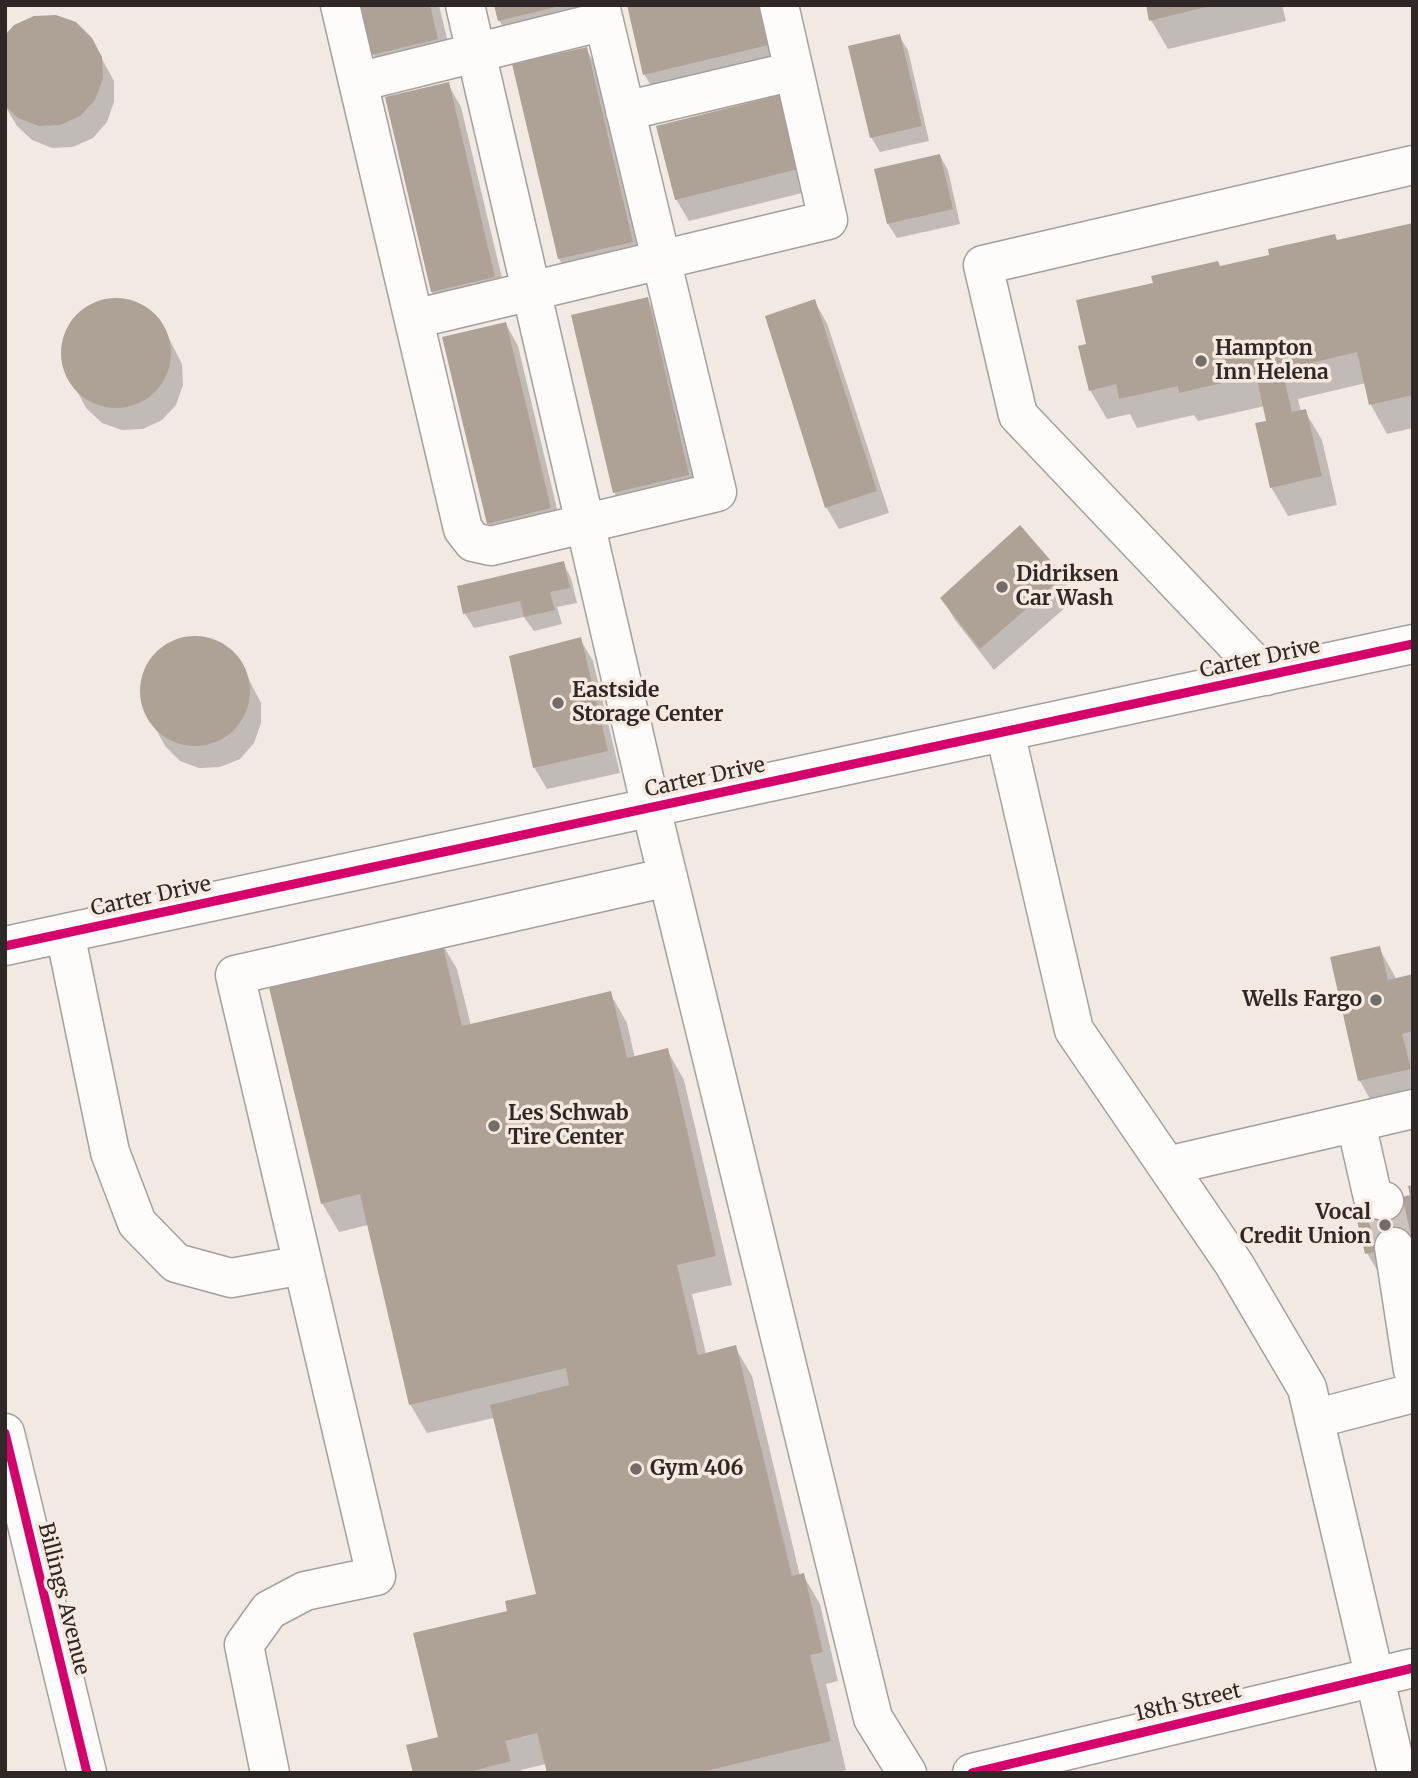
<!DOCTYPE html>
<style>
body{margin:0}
#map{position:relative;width:1418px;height:1778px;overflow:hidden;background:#f1eae4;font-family:Merriweather,serif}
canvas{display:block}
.frame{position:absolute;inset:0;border:7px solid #2e2926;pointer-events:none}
</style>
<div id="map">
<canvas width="1418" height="1778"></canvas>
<div class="frame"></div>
</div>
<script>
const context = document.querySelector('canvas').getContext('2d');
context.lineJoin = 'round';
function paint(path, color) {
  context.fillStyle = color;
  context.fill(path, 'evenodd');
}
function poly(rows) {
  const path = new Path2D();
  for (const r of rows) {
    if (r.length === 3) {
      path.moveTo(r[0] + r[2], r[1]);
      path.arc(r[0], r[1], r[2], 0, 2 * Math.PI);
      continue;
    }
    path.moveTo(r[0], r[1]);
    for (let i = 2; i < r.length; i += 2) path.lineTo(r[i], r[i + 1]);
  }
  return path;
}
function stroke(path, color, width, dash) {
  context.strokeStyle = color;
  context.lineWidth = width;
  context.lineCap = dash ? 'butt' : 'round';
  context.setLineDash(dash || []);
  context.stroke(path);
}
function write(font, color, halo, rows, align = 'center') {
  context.font = font + ' Merriweather,serif';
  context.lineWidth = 7;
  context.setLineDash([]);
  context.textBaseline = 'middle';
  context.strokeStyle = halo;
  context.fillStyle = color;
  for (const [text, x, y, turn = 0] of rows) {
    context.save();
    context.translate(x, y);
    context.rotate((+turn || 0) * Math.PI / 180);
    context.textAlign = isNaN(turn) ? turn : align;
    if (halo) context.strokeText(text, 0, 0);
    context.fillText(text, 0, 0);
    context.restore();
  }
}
const shadow = poly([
 [362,5,439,5,454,68,390,83,373,54],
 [496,5,583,5,589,32,516,49,499,20],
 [774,5,788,65,657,96,644,74],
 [1147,5,1282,5,1286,21,1168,49,1151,20],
 [899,36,908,50,929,141,880,152,871,137],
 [91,39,114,81,114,102,107,122,93,138,73,147,52,148,32,140,17,126,5,106],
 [586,49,599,71,644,264,572,281,559,259,514,65],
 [448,84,461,107,507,299,445,314,432,292,387,98],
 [787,95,818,189,689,221,676,199],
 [940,156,948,170,960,224,897,238,888,224,876,170],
 [1413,225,1413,428,1387,434,1371,405,1366,383,1298,399,1301,412,1305,411,1322,440,1337,505,1288,516,1271,487,1265,406,1198,421,1194,415,1137,428,1130,414,1107,419,1090,390,1221,268],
 [124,299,144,306,160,321,182,364,183,385,176,405,162,420,143,429,122,430,102,423,86,408,64,366,63,345,70,325,84,309,103,300],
 [647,299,660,321,701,497,627,515,614,492],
 [814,301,827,323,889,513,839,529,826,507],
 [506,324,518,346,562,530,501,545,488,523],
 [563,563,571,578,577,603,557,607,562,624,534,631,524,617,474,628,465,614,459,587],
 [1062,577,1075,599,994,670,955,620,942,598],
 [182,638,204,638,223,645,239,660,261,703,261,723,254,743,240,759,220,767,199,768,180,761,165,746,142,703,142,682,149,662,163,647],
 [580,639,593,661,620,773,547,789,534,767],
 [440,940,457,969,471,1026,610,993,627,1023,635,1058,667,1050,684,1080,732,1285,692,1294,706,1354,735,1347,752,1376,800,1576,803,1575,820,1604,838,1681,826,1684,846,1770,833,1773,548,1773,546,1764,521,1770,521,1773,415,1773,440,1738,510,1612,538,1595,494,1418,427,1433,410,1404,368,1225,339,1232,322,1203],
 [1379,948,1397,980,1413,976,1413,1101,1376,1110,1360,1081,1332,958],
 [1413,1186,1413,1275,1384,1282,1367,1253,1412,1196]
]);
const building = poly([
 [360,5,430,5,438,39,372,55],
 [494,5,560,5,560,6,498,21],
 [627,5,768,5,777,43,643,75],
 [1146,5,1210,5,1210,6,1149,21],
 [56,15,76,22,92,38,102,57,103,79,95,100,80,116,60,125,39,126,18,118,5,106,5,35,14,25,34,16],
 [900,34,922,126,870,138,848,46],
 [587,47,633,242,558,259,512,64],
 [449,82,495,277,431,292,385,97],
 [788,93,806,167,675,200,656,126],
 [940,154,953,209,887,224,874,169],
 [1413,223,1413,395,1369,405,1357,352,1282,370,1292,412,1306,409,1322,476,1270,488,1255,423,1266,421,1256,375,1179,393,1178,386,1119,399,1116,384,1089,391,1078,346,1086,344,1076,300,1153,283,1151,276,1218,261,1220,266,1269,255,1268,249,1335,234,1337,240],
 [648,297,689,475,613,493,571,315],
 [116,353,55],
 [815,299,877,491,825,508,765,316],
 [506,322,551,508,487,524,442,337],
 [1020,525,1064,576,980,649,940,598],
 [564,561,570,588,550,592,555,610,524,617,520,601,463,614,457,586],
 [195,691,55],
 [581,637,608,751,533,768,509,656],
 [441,938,462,1026,611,991,627,1058,668,1048,716,1256,677,1265,698,1355,736,1345,792,1576,804,1573,823,1652,810,1655,831,1741,697,1773,547,1773,537,1733,505,1741,511,1761,465,1773,413,1773,406,1745,438,1737,413,1633,507,1611,505,1601,536,1594,490,1405,569,1385,566,1368,409,1405,360,1194,321,1204,267,979],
 [1380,946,1388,980,1413,974,1413,1031,1402,1034,1411,1069,1358,1081,1330,957],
 [1413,1185,1413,1243,1365,1254,1354,1208,1410,1195,1408,1186]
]);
const minorTunnel = poly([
 [1384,1201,1394,1247]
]);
const minor = poly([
 [340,5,463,529,473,542,491,546,717,492,600,5],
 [465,5,651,808,873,1718,907,1773],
 [358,82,604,21],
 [625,111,794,71],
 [414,319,828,220,779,5],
 [1266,676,1018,415,983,265,1413,165],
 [1005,732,1074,1030,1234,1264,1307,1388,1397,1773],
 [65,933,110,1152,137,1223,176,1263,231,1278,303,1265],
 [5,946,1413,644],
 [1356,1123,1373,1198,1384,1201],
 [1167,1166,1413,1109],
 [1394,1247,1413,1370],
 [1314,1419,1413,1393],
 [5,1433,87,1773],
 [270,1773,244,1645,269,1610,305,1591,376,1576,235,975,668,877],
 [972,1773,1413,1668]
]);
const cycleway = poly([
 [5,946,1413,644],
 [5,1433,87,1773],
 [972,1773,1413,1668]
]);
const markers = [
 [1201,361,7,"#726d68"],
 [1002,587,7,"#726d68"],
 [558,703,7,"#726d68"],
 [1376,1000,7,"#726d68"],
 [494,1126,7,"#726d68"],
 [1385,1225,7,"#726d68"],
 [636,1469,7,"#726d68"]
];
const poiNames = [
 ["Hampton",1215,349],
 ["Inn Helena",1215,373],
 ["Didriksen",1016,575],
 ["Car Wash",1016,599],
 ["Eastside",572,691],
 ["Storage Center",572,715],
 ["Wells Fargo",1362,1000,"right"],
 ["Les Schwab",508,1114],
 ["Tire Center",508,1138],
 ["Vocal",1371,1213,"right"],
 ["Credit Union",1371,1237,"right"],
 ["Gym 406",650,1469]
];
const streetNames = [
 ["Carter Drive",1260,659,-12],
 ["Carter Drive",705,778,-12],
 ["Carter Drive",151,897,-12],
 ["Billings Avenue",63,1599,76],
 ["18th Street",1188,1703,-13]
];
paint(shadow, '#0003');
paint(building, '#aea296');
stroke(minorTunnel, '#cac3be', 38, [38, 19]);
stroke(minor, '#a5a09b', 41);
stroke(minor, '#fdfcfb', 38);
stroke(cycleway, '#d6006c', 9);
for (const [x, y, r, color] of markers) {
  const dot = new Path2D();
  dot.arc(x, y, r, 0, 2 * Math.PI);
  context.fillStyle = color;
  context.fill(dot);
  stroke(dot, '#f6e9df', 2.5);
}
write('bold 21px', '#2e2926', '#f6e9df', poiNames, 'left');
write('21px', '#2e2926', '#f6e9df', streetNames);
</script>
